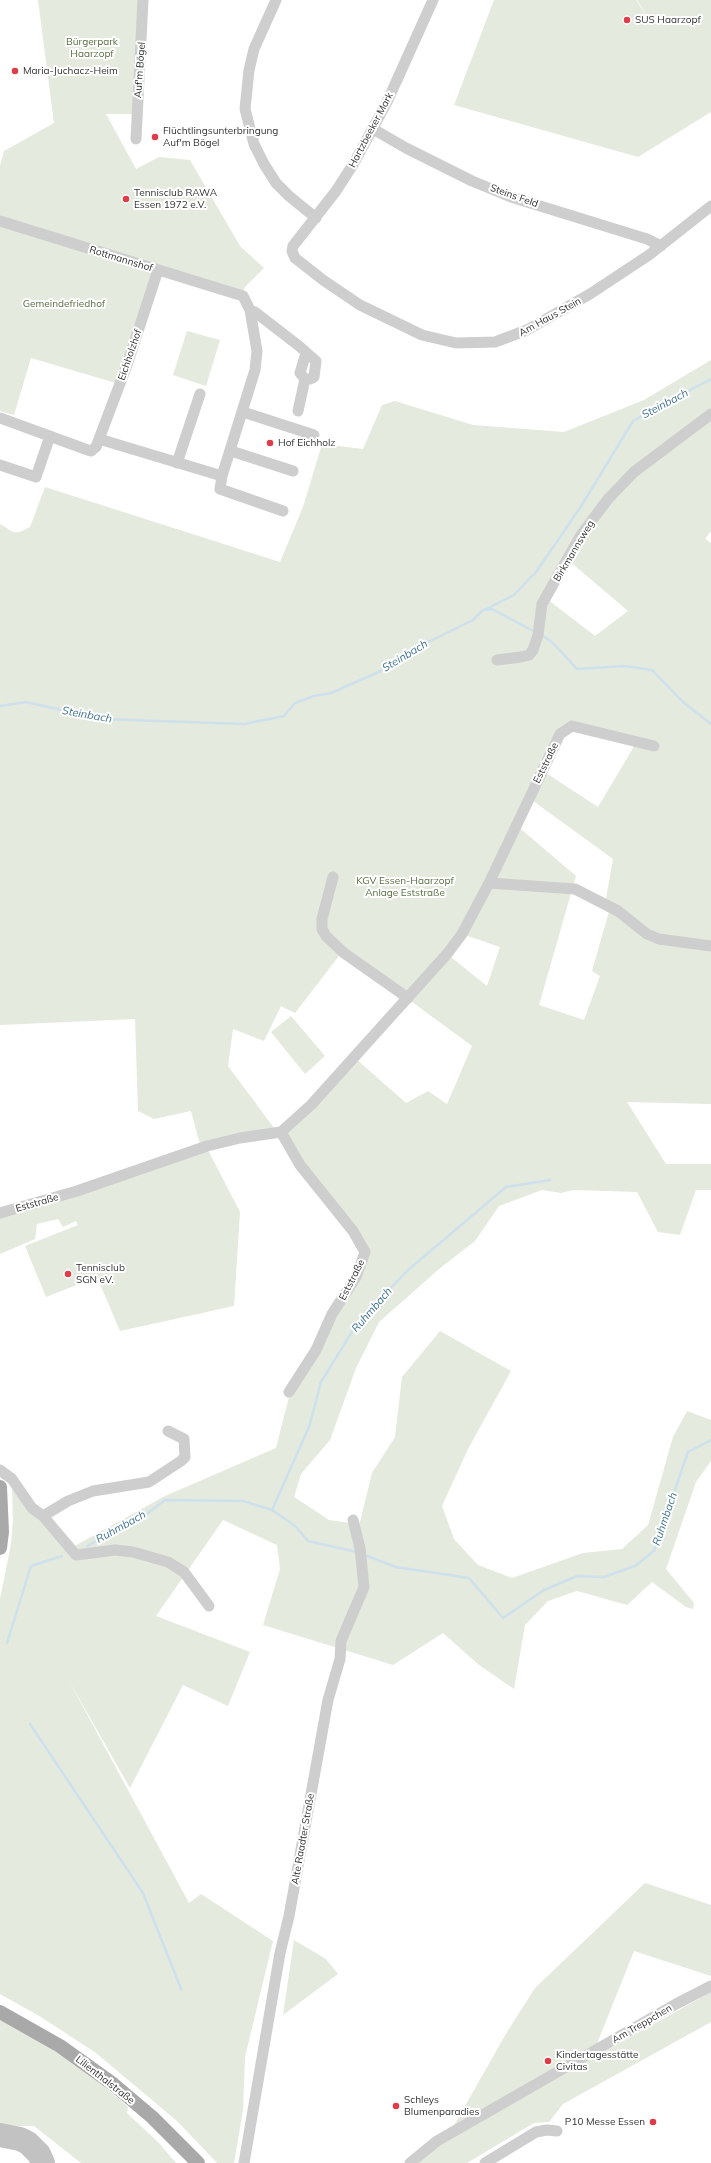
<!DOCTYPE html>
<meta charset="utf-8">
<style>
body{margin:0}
canvas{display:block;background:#fff}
</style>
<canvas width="711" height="2163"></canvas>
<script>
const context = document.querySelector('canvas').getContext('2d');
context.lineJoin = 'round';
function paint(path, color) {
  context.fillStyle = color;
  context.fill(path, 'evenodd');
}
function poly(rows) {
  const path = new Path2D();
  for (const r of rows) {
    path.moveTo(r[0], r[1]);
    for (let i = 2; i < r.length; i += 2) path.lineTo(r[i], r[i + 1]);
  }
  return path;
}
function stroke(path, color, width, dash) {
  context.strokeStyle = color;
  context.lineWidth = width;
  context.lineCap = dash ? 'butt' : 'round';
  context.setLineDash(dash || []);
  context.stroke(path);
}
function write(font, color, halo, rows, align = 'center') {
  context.font = font + ' Mulish,sans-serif';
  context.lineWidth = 4;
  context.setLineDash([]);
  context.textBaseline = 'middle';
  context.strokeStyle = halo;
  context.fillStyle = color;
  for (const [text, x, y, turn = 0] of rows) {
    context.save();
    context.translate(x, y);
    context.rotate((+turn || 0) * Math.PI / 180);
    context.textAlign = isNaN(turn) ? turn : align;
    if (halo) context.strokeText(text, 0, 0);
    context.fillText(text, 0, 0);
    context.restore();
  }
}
const green = poly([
 [38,0,139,0,135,114,106,114,136,169,159,157,190,160,240,246,264,268,245,287,242,294,0,216,0,166,4,151,54,123],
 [494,0,636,0,652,23,637,0,711,0,711,112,638,157,454,105],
 [0,221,157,270,119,384,31,358,14,415,0,411],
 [187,331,220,340,206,386,173,375],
 [711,360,711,413,665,450,633,472,608,498,583,533,609,499,634,473,666,452,711,416,711,531,705,539,711,543,711,945,658,938,647,933,618,911,605,904,613,859,529,798,543,771,598,807,639,738,572,725,564,728,515,824,576,876,539,1005,584,1020,600,976,592,971,610,908,647,934,658,939,711,946,711,1104,627,1102,666,1164,711,1164,711,1190,696,1190,680,1235,658,1232,637,1192,573,1190,561,1193,542,1190,499,1206,475,1241,439,1269,379,1322,356,1368,330,1440,301,1474,294,1497,329,1520,350,1523,357,1552,361,1576,358,1593,366,1597,364,1559,359,1526,372,1473,395,1437,402,1377,440,1331,511,1371,468,1449,442,1506,454,1539,478,1565,512,1578,583,1553,622,1549,648,1525,673,1437,687,1411,711,1420,711,1461,696,1482,666,1569,694,1603,693,1609,686,1607,652,1582,627,1605,577,1591,548,1601,525,1625,514,1689,479,1665,443,1633,393,1665,263,1625,280,1569,277,1545,223,1520,156,1616,250,1652,228,1706,183,1685,130,1788,68,1679,189,1903,201,1894,273,1941,245,2057,243,2110,234,2163,217,2163,177,2121,96,2053,41,2017,0,1994,0,1599,11,1544,13,1521,12,1486,27,1507,78,1558,82,1555,73,1547,165,1496,276,1448,290,1393,317,1350,333,1314,357,1277,366,1252,354,1231,302,1164,283,1133,310,1107,355,1058,406,1103,428,1091,447,1104,472,1046,332,943,323,929,324,909,322,929,325,936,332,943,342,952,295,1013,281,1006,264,1041,233,1029,228,1066,277,1132,240,1137,201,1148,191,1111,154,1119,138,1111,135,1019,0,1025,0,524,13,532,20,532,30,527,45,487,280,562,303,507,322,444,363,449,382,405,395,401,473,425,564,432,644,400],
 [578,542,568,560,628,611,595,636,547,599,526,662,547,598],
 [462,934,500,947,487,986,447,954],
 [291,1016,325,1056,305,1074,271,1032],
 [207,1148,240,1212,234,1306,120,1331,97,1277,46,1297,25,1246,78,1225,76,1221,63,1227,58,1219,37,1224,35,1239,0,1254,0,1217],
 [645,1883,711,1905,711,1976,634,1951,596,2046,453,2127,507,2032,535,1988],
 [294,1940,326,1959,338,1974,283,2015],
 [711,1992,711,2022,563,2104,549,2122,534,2123,467,2163,417,2163,436,2146],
 [0,2019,11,2024,60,2054,104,2086,128,2107,127,2113,159,2143,176,2163,81,2163,34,2126,0,2126]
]);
const stream = poly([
 [484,610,492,609,535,632],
 [542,635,553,643,577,669,625,666,652,670,683,702,711,724],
 [0,706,26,702,102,719,244,724,284,716,295,703,314,696,331,693,390,667,422,645,473,620,482,611,514,595,536,572,580,508,633,421,661,405,711,379],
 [272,1510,309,1427,321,1382,358,1322,408,1270,506,1187,550,1180],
 [87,1546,140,1519,165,1500,243,1501,272,1510,295,1526,308,1541,357,1552],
 [367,1556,396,1567,469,1578,503,1618,544,1590,577,1576,604,1577,635,1566,654,1551,688,1452,711,1440],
 [7,1643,31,1566,62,1556],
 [30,1724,143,1893,181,1989]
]);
const taxiway = poly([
 [0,2135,20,2139,28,2143,39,2154,43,2163]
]);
const minor = poly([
 [276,0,254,49,249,70,245,109,254,144,264,164,276,183,289,196,316,218],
 [433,0,387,102,354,163,336,191,293,246,292,251,295,258,323,280,360,305,422,335,456,343,495,342,527,330,590,294,649,255,711,206],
 [373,129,406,148,472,181,511,197,647,239,661,246],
 [136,139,143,0],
 [0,221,243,296,250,310,257,351,255,370,222,476,99,439],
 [250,310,255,312,299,346,316,361,314,377,310,379,305,379,300,373,306,353],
 [298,411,305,379],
 [243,412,314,435],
 [0,418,85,449,91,451,96,447,127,365,158,270],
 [231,451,293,471],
 [177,463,200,394],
 [0,465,36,477,50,436],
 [222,476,220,489,283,511],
 [497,660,521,657,529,655,533,650,538,635,542,604,581,535,608,499,634,472,711,414],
 [333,877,322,919,322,929,326,936,344,953,408,998],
 [489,883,560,734,572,726,654,746],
 [281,1132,300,1165,353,1231,365,1252,356,1277,332,1314,316,1350,289,1392],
 [0,1213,77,1191,207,1146,240,1138,281,1132,311,1105,447,954,462,934,489,883,575,889,618,911,647,934,659,939,711,946],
 [0,1470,12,1479,32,1508,43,1516,76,1555,115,1550,133,1552,168,1562,184,1572,209,1606],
 [43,1516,68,1501,93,1491,149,1482,181,1461,185,1457,184,1439,168,1431],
 [244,2163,280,1953,289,1916,328,1700,340,1659,341,1641,364,1587,360,1548,353,1520],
 [410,2163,437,2141,676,2004,711,1986],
 [485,2163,536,2132,547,2130,557,2131]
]);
const major = poly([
 [0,1487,2,1532,0,1548],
 [0,2012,60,2046,113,2084,152,2117,198,2163]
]);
const markers = [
 [627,20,4,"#e03b49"],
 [15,71,4,"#e03b49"],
 [155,137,4,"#e03b49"],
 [126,199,4,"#e03b49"],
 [270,443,4,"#e03b49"],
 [68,1274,4,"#e03b49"],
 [548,2061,4,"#e03b49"],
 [396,2106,4,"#e03b49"],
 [653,2122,4,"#e03b49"]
];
const poiNames = [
 ["SUS Haarzopf",635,20],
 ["Maria-Juchacz-Heim",23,71],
 ["Flüchtlingsunterbringung",163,131],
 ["Auf'm Bögel",163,143],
 ["Tennisclub RAWA",134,193],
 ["Essen 1972 e.V.",134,205],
 ["Hof Eichholz",278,443],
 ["Tennisclub",76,1268],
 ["SGN eV.",76,1280],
 ["Kindertagesstätte",556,2055],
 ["Civitas",556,2067],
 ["Schleys",404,2100],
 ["Blumenparadies",404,2112],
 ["P10 Messe Essen",645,2122,"right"]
];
const parkNames = [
 ["Bürgerpark",92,42],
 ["Haarzopf",92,54],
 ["Gemeindefriedhof",64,304],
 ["KGV Essen-Haarzopf",405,881],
 ["Anlage Eststraße",405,893]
];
const streetNames = [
 ["Auf'm Bögel",140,70,-86],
 ["Hartzbeeker Mark",371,130,-62],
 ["Steins Feld",514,196,20],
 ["Rottmannshof",121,259,17],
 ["Am Haus Stein",550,317,-29],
 ["Eichholzhof",130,355,-71],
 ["Birkmannsweg",574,551,-59],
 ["Eststraße",546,763,-64],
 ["Eststraße",37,1203,-16],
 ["Eststraße",352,1280,-63],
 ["Alte Raadter Straße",303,1839,-80],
 ["Am Treppchen",642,2024,-30],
 ["Lilienthalstraße",105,2080,38]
];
const waterNames = [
 ["Steinbach",665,404,-28],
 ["Steinbach",405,656,-31],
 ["Steinbach",87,715,10],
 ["Ruhmbach",372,1310,-49],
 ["Ruhmbach",665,1519,-71],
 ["Ruhmbach",121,1527,-29]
];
paint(green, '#e4eadd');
stroke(stream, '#cde0ec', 2.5);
stroke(taxiway, '#c2c2c2', 24);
stroke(minor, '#cecece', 11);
stroke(major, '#a9a9a9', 14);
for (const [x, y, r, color] of markers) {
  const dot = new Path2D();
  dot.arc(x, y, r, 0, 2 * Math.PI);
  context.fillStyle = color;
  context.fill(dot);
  stroke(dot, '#fff', 1.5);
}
write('10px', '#313131', '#fff', poiNames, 'left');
write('10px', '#556c3f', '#fff', parkNames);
write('10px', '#313131', '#fff', streetNames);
write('italic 11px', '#417391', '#fff', waterNames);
</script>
